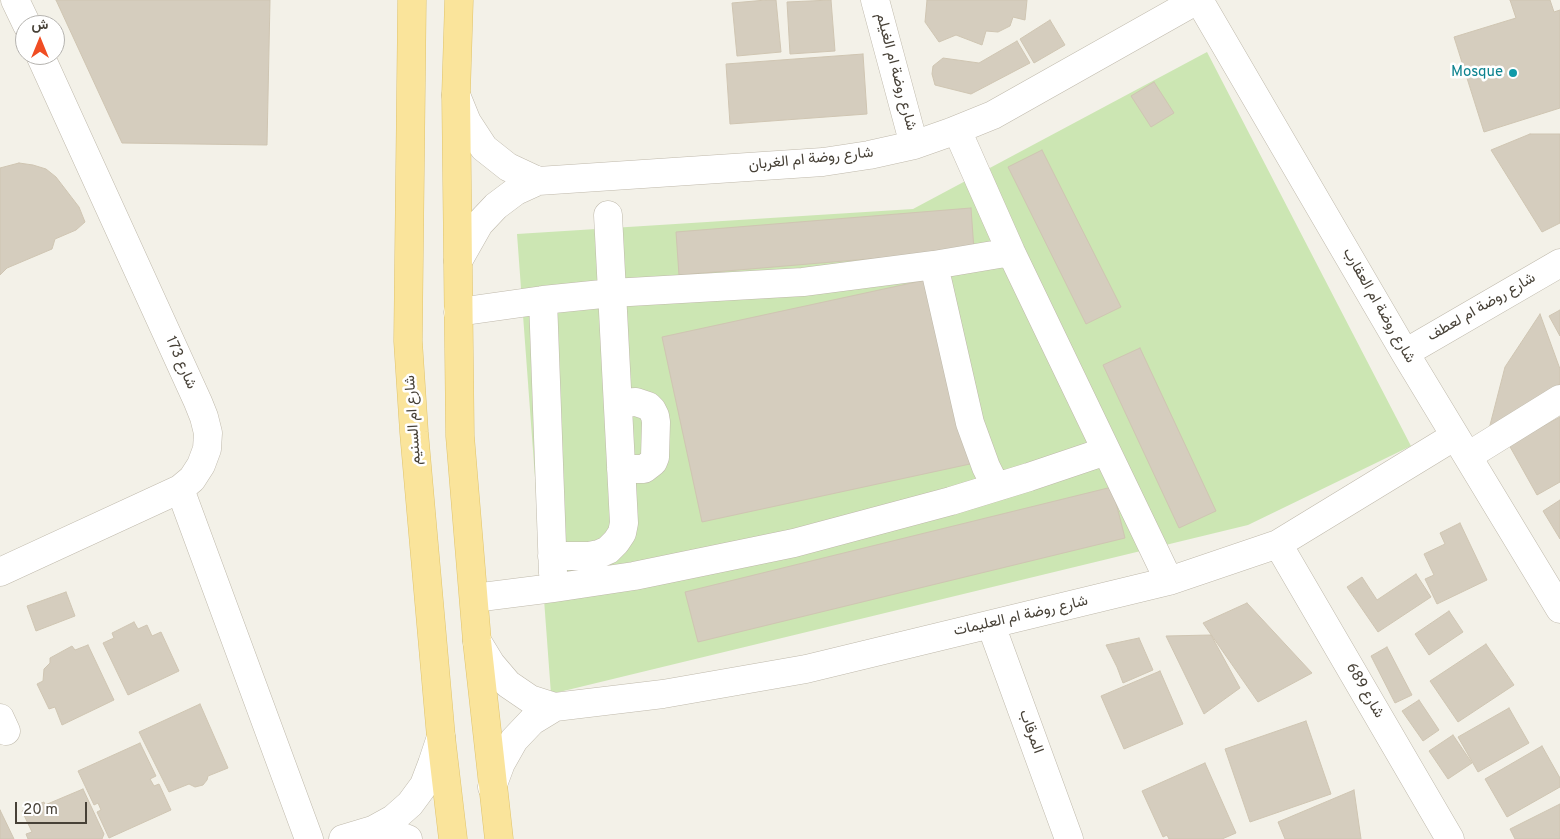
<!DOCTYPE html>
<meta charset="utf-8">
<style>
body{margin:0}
#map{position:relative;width:1560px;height:839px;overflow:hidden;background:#f3f1e8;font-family:Overpass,Vazirmatn,sans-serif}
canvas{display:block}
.north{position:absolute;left:15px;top:15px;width:50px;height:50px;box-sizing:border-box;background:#fff;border:1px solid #b5b3af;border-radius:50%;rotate:0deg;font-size:14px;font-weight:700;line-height:20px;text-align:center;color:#474137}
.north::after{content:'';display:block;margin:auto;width:18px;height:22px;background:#f04d23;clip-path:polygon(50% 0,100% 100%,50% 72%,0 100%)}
.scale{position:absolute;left:15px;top:802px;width:72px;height:22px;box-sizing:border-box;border:2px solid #474137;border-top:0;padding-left:6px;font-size:15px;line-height:18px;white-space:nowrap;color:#474137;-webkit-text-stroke:4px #fff;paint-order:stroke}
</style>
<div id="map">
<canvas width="1560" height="839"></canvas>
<div class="north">ش</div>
<div class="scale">20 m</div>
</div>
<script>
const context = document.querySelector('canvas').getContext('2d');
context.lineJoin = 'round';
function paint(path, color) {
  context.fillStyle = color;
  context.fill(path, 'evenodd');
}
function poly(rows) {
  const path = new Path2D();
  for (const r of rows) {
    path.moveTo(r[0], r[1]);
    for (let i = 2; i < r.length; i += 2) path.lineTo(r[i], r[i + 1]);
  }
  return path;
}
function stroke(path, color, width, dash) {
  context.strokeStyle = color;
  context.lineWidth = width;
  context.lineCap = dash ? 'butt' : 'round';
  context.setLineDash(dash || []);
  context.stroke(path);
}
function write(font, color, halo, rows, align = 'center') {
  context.font = font + ' Overpass,Vazirmatn,sans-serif';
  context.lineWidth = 5;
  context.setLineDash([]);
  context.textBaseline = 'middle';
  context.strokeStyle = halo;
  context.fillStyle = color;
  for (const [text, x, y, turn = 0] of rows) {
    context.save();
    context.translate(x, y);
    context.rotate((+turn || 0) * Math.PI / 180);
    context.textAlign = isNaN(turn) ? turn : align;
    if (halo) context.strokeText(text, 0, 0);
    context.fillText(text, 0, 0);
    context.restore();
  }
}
const green = poly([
 [1207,52,1411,446,1248,525,551,694,517,234,913,209]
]);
const building = poly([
 [56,0,270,0,267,145,122,143,56,0],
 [766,0,776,0,781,52,737,56,732,3,766,0],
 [831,0,835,51,790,54,787,2,831,0],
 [927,0,1027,0,1025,20,1013,17,1010,26,998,32,986,31,982,45,956,35,939,42,925,22,927,0],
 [1510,0,1550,0,1554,12,1560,10,1560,108,1484,132,1454,37,1516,18,1510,0],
 [1050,20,1065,45,1034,63,1020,39,1050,20],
 [1017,41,1030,63,971,94,935,85,932,74,933,66,943,58,979,63,1017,41],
 [863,54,867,114,730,124,726,64,863,54],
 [1154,82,1174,113,1151,127,1131,96,1154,82],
 [1530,134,1560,134,1560,223,1542,232,1491,150,1530,134],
 [1042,150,1121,307,1086,324,1008,167,1042,150],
 [19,163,33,165,46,169,56,177,79,207,85,222,76,230,55,239,52,249,7,268,0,275,0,168,19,163],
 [971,208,974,250,679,275,676,232,971,208],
 [930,279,970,464,702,522,662,337,930,279],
 [1560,310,1560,336,1549,316,1560,310],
 [1540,314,1560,369,1560,384,1489,429,1505,367,1540,314],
 [1140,348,1216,511,1179,528,1103,365,1140,348],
 [1560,417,1560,482,1537,495,1509,445,1560,417],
 [1112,487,1125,538,698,642,685,592,1112,487],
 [1560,500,1560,539,1543,511,1560,500],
 [1460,523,1487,580,1437,604,1425,579,1434,575,1424,554,1445,544,1440,533,1460,523],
 [1416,574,1431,597,1378,632,1347,587,1362,577,1377,600,1416,574],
 [66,592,75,616,36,631,27,606,66,592],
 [1247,603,1312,673,1258,702,1203,623,1247,603],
 [1449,611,1463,632,1429,655,1415,634,1449,611],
 [134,622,138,629,147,625,152,636,161,632,179,671,128,695,103,643,114,638,112,633,134,622],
 [1211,635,1240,688,1204,714,1166,636,1211,635],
 [1139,638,1153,670,1123,683,1117,667,1106,645,1139,638],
 [1486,644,1514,685,1458,722,1430,681,1486,644],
 [88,645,114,700,62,725,55,707,49,709,37,684,43,681,44,669,50,663,50,658,72,646,75,650,88,645],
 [1387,647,1412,695,1395,703,1371,656,1387,647],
 [1160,671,1183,724,1124,749,1101,696,1160,671],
 [1419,700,1439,730,1423,741,1402,711,1419,700],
 [200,704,228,768,208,776,207,780,203,785,195,787,189,784,169,792,139,732,200,704],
 [1509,708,1529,743,1478,772,1458,737,1509,708],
 [1306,721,1331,794,1250,822,1225,749,1306,721],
 [1453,735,1472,763,1448,779,1429,751,1453,735],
 [140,743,156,776,150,779,154,786,159,784,171,810,109,838,97,812,101,810,98,803,94,805,78,771,140,743],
 [1542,746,1560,778,1560,787,1507,817,1485,779,1542,746],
 [1205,763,1236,833,1222,839,1169,839,1167,835,1163,837,1142,791,1205,763],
 [83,789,104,834,102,839,28,839,26,834,32,832,22,811,44,802,45,805,83,789],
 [1354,790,1361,839,1285,839,1278,822,1354,790],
 [1560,804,1560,839,1515,839,1510,829,1560,804],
 [0,810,14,839,0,839,0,810]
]);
const minor = poly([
 [15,0,27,25],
 [875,0,914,145],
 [1199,0,1405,353,1560,609],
 [456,95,467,122,484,148,508,167,538,181],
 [957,130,1011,252,1169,581],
 [458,261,479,224,496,206,516,191,538,181,823,162,869,155,914,145,951,132,993,115,1197,0],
 [934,265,970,423,986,467,996,487],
 [543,300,553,573],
 [458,312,543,300,612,293,803,282,934,265,1011,252],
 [1405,353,1560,263],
 [618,403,636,402,648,406,652,410,655,416,656,422,655,457,653,462,644,469,621,469],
 [1468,456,1560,399],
 [180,489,309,839],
 [1278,544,1450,839],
 [552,556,589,556,599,554,608,550,616,542,622,533,624,523,608,215],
 [0,572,180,489,192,479,201,465,207,449,208,433,204,417,198,402,40,55],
 [474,598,553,588,634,576,794,543,951,501,1029,477,1106,451],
 [991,625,1069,839],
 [477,641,491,664,508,684,530,699,555,707],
 [0,718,6,731],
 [492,787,501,763,514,740,532,721,555,707,663,694,806,669,1169,581,1278,544,1455,436],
 [373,830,392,833,408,839],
 [343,839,373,830,393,819,410,804,424,785,432,764,441,737]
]);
const major = poly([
 [412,0,408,341,414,432,441,737,453,839],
 [459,0,456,95,460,436,477,641,499,839]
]);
const markers = [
 [1513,73,5,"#0f9aa8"]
];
const streetNames = [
 ["شارع روضة ام الغيلم",895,72,75],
 ["شارع روضة ام الغربان",811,160,-6],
 ["شارع روضة ام العقارب",1378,306,60],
 ["شارع روضة ام لعطف",1482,308,-30],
 ["شارع 173",180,363,66],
 ["شارع ام السنيم",414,420,-94],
 ["شارع روضة ام العليمات",1021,617,-13],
 ["شارع 689",1364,691,60],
 ["المرقاب",1030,732,70]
];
const cultureNames = [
 ["Mosque",1503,73]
];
paint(green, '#cce6b3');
paint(building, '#d5cdbe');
stroke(building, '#cfc5b2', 1);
stroke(minor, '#bfb9ab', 29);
stroke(major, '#dfc36b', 29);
stroke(minor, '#fff', 28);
stroke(major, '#fae49b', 28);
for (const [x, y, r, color] of markers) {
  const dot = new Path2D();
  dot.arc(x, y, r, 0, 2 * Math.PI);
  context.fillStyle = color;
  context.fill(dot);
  stroke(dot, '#fff', 2);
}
write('15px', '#474137', '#fff', streetNames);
write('15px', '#0d838f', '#fff', cultureNames, 'right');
</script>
